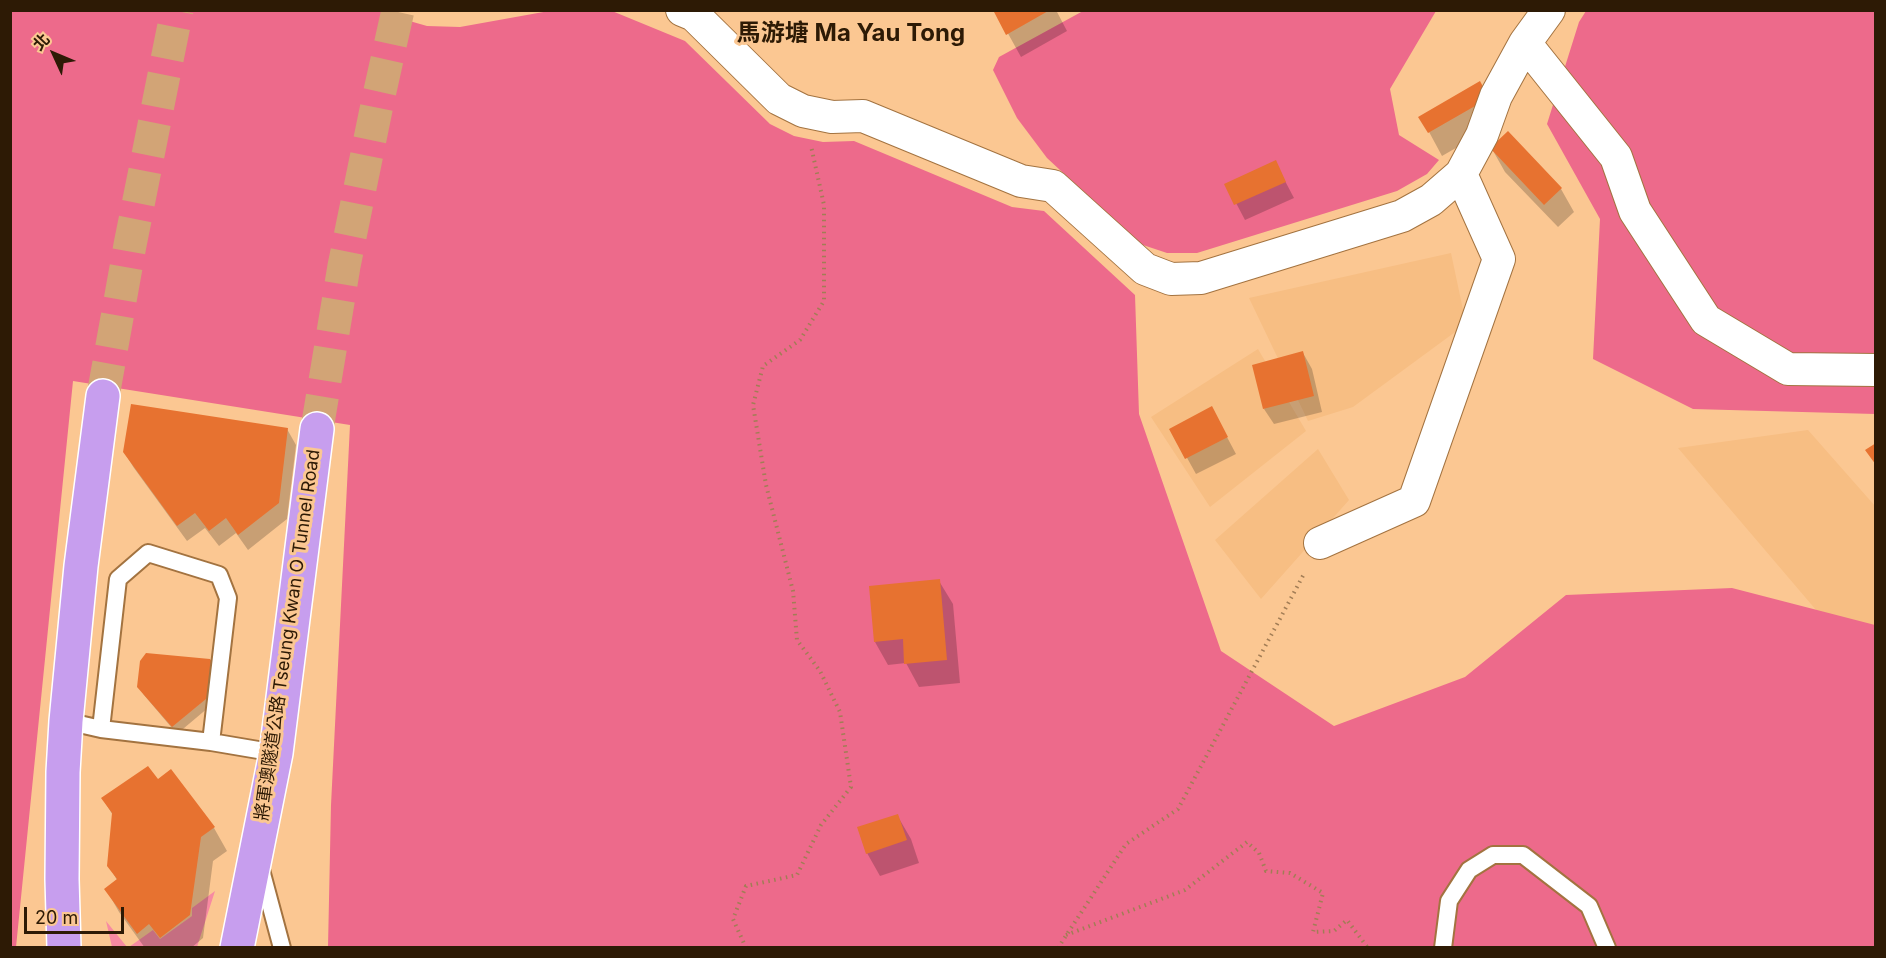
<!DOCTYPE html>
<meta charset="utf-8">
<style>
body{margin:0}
#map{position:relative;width:1886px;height:958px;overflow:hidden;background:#fbc792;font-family:Inter,"Noto Sans TC",sans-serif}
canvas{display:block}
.frame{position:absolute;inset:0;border:12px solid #2d1a05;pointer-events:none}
.north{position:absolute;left:24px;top:24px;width:60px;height:60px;-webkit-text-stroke:4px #fbc792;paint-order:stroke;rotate:314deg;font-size:16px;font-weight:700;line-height:24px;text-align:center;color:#2d1a05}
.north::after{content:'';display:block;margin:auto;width:21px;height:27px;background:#2d1a05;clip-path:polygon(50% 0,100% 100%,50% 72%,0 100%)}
.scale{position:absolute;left:24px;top:907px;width:100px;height:27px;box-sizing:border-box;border:3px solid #2d1a05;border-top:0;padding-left:8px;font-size:18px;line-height:21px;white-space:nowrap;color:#2d1a05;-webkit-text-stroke:4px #fbc792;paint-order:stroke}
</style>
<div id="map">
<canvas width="1886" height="958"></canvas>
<div class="frame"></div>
<div class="north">北</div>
<div class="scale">20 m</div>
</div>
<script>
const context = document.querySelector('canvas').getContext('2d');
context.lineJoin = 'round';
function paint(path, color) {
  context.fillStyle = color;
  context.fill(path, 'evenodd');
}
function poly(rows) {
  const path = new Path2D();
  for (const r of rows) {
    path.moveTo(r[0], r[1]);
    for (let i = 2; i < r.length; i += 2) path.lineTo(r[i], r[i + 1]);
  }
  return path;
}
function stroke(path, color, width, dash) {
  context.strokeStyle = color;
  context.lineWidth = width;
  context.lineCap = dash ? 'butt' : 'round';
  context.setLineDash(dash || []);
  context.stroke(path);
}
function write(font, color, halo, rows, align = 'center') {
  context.font = font + ' Inter,"Noto Sans TC",sans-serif';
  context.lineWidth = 6;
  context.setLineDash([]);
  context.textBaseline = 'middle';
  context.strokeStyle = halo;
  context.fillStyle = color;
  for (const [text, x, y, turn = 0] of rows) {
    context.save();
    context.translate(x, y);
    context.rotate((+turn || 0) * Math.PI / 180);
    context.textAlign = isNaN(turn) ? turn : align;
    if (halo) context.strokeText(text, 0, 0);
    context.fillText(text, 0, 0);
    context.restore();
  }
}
const built = poly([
 [1451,253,1466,324,1353,407,1308,421,1249,298],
 [1258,349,1306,431,1210,507,1151,417],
 [1808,430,1875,506,1875,639,1857,658,1678,448],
 [1318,449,1349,500,1261,599,1215,540]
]);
const green = poly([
 [215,891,197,947,129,947,153,930,160,939,192,916,192,908],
 [106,921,127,947,112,947]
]);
const forest = poly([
 [383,10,399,18,427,26,460,27,549,11,612,11,685,41,770,124,794,136,823,142,854,141,1012,207,1044,211,1135,295,1139,414,1221,651,1334,726,1465,677,1566,595,1732,588,1875,625,1875,947,328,947,331,805,350,425,73,381,16,947,11,947,10,11],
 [1083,11,1436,11,1390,89,1399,135,1439,160,1427,174,1397,191,1197,253,1167,253,1140,244,1047,158,1017,118,993,70,999,57],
 [1586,11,1875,11,1875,414,1693,409,1593,359,1600,219,1547,124,1579,22]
]);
const shadow = poly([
 [995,10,1056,10,1067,31,1021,57],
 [1480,83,1501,122,1442,156,1421,117],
 [1492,149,1561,189,1574,212,1558,227,1505,172],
 [1275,162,1294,198,1245,220,1226,184],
 [1303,353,1312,369,1322,412,1274,424,1264,409],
 [1220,424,1236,454,1196,474,1171,429],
 [287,429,296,445,287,519,248,550,236,533,219,546,205,528,187,541,134,468,124,452],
 [939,581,953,604,960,683,919,687,906,663,888,665,875,642],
 [147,655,215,702,177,734,144,695,139,687],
 [157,781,214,828,227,851,213,861,203,938,191,948,145,948,119,912,106,889,117,880,109,866,114,817,103,799],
 [897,815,911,839,919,863,880,876,867,853]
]);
const building = poly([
 [993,10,1050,10,1006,35],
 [1480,81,1489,98,1428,133,1418,117],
 [1508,131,1562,188,1544,205,1490,148],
 [1276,160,1286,182,1234,205,1224,184],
 [1303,351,1314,396,1263,409,1252,365],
 [131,404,288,428,279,503,238,535,226,518,209,531,195,513,177,526,123,452],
 [1212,406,1228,437,1185,459,1169,429],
 [1876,443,1876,465,1865,450],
 [940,579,947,660,904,664,903,639,874,642,869,586],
 [146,653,210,659,215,666,212,694,172,727,137,687,140,661],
 [148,766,158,779,171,769,215,827,201,837,190,915,160,938,149,924,137,934,104,889,117,879,107,866,112,813,101,798],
 [898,814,907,840,866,854,857,827]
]);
const trunkTunnel = poly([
 [103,396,130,245,177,10],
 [317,429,344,266,378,100,398,10]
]);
const path = poly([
 [1066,935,1185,890,1247,842,1259,853,1266,871,1290,873,1323,893,1313,932,1334,931,1347,920,1368,948],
 [746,948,733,919,746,886,797,875,821,825,851,787,840,712,820,671,797,640,793,591,766,485,753,405,763,366,800,340,824,301,824,205,811,146],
 [1058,948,1126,844,1178,809,1305,572]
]);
const service = poly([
 [66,721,101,729,211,742,276,753],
 [101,729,118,579,148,553,219,575,228,598,211,742],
 [260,866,282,948],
 [1443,948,1449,901,1469,870,1493,855,1523,855,1589,906,1607,948]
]);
const minor = poly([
 [682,10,694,15,779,99,803,111,832,117,863,116,1021,181,1053,186,1145,269,1171,279,1201,278,1402,216,1431,200,1461,174,1482,135,1496,96,1525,43],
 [1549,10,1525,43,1616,157,1635,211,1706,320,1788,369,1876,370],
 [1320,543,1414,501,1499,259,1461,174]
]);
const trunk = poly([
 [64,948,62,879,63,772,66,721,81,566,103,396],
 [237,948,276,753,317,429]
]);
const streetNames = [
 ["將軍澳隧道公路 Tseung Kwan O Tunnel Road",288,635,-82]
];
const districtNames = [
 ["馬游塘 Ma Yau Tong",851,34]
];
paint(built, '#f7be83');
paint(green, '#f78aa2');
paint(forest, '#ed6a8b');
paint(shadow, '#0003');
paint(building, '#e77230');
stroke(trunkTunnel, '#d2a476', 33, [33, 16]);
stroke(service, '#a37340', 20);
stroke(minor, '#a37340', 34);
stroke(trunk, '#fff', 36);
stroke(path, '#a27d55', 4, [1.5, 4.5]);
stroke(service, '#fff', 16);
stroke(minor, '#fff', 32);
stroke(trunk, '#c79eee', 33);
write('18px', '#2d1a05', '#fbc792', streetNames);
write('bold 24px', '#2d1a05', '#fbc792', districtNames);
</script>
